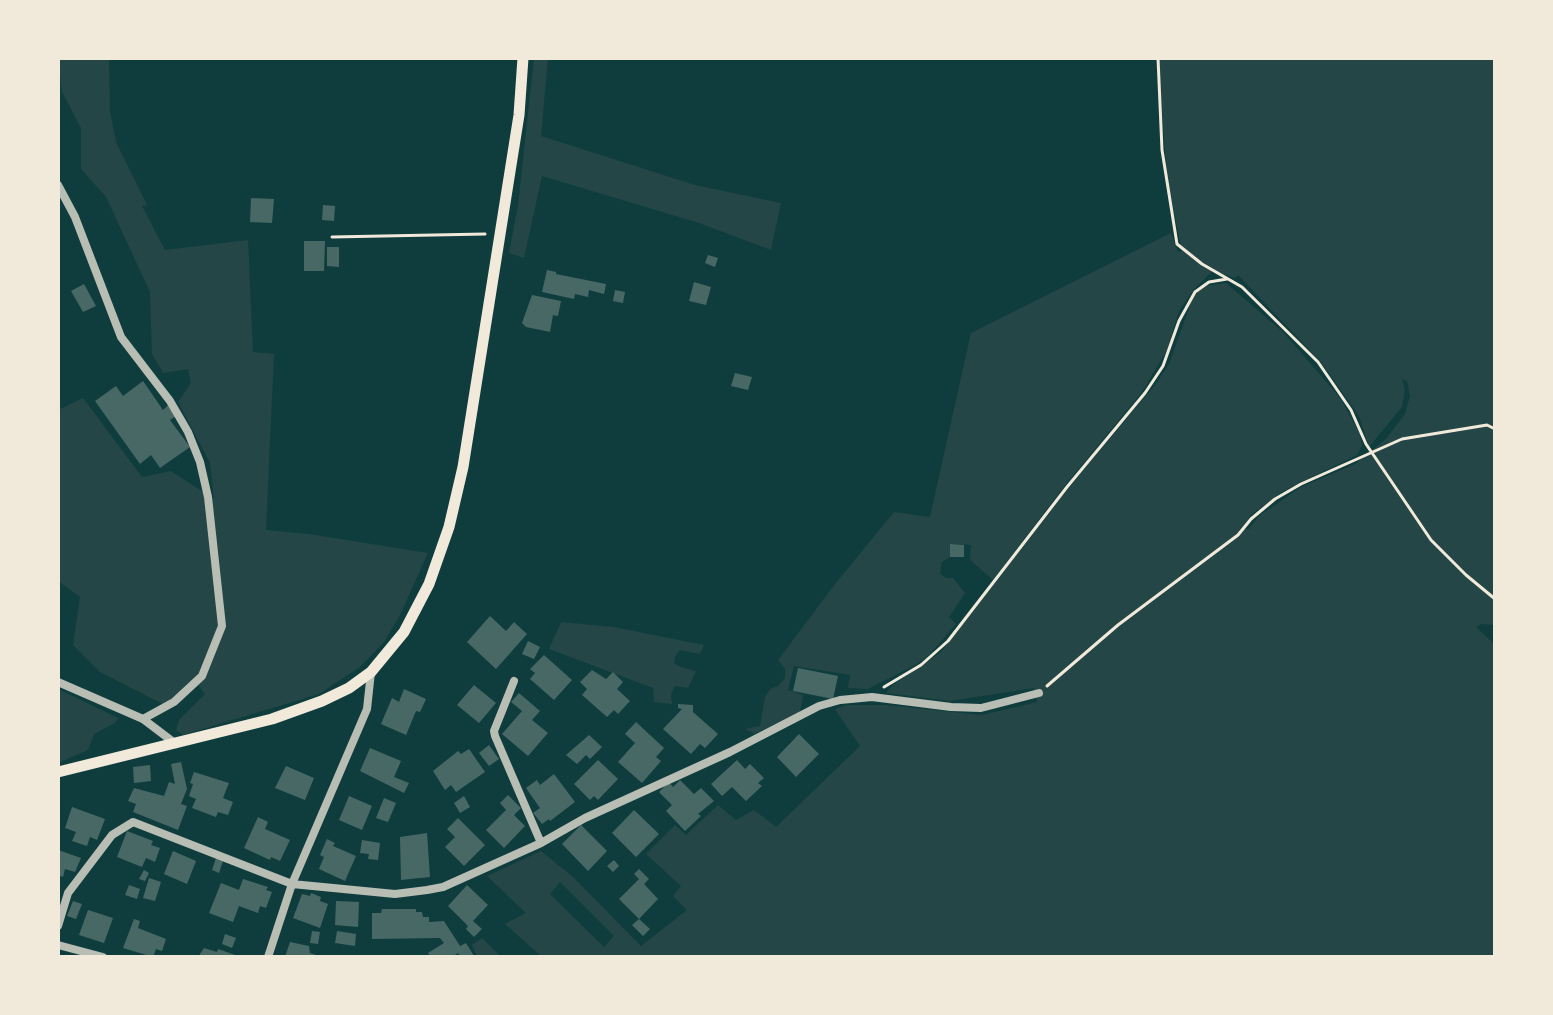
<!DOCTYPE html>
<style>
body{margin:0}
#map{position:relative;width:1553px;height:1015px;overflow:hidden;background:#0f3d3e;font-family:Barlow,sans-serif}
canvas{display:block}
.frame{position:absolute;inset:0;border:60px solid #f1e9da;pointer-events:none}
</style>
<div id="map">
<canvas width="1553" height="1015"></canvas>
<div class="frame"></div>
</div>
<script>
const context = document.querySelector('canvas').getContext('2d');
context.lineJoin = 'round';
function paint(path, color) {
  context.fillStyle = color;
  context.fill(path, 'evenodd');
}
function poly(rows) {
  const path = new Path2D();
  for (const r of rows) {
    path.moveTo(r[0], r[1]);
    for (let i = 2; i < r.length; i += 2) path.lineTo(r[i], r[i + 1]);
  }
  return path;
}
function stroke(path, color, width, dash) {
  context.strokeStyle = color;
  context.lineWidth = width;
  context.lineCap = dash ? 'butt' : 'round';
  context.setLineDash(dash || []);
  context.stroke(path);
}
const green = poly([
 [58,58,109,58,110,111,116,142,147,205,142,206,165,250,248,240,253,352,274,354,266,530,309,534,428,553,400,615,384,642,360,667,319,694,183,735,176,730,179,720,205,694,195,681,165,705,100,672,73,645,80,597,58,581,58,410,83,398,142,477,171,471,214,499,210,463,178,402,191,383,188,369,163,373,152,354,150,292,106,197,81,169,81,128,62,92],
 [534,58,548,58,541,136,695,185,781,203,771,250,699,223,542,176,524,258,509,253,518,206],
 [1158,58,1495,58,1495,625,1481,624,1476,627,1495,645,1495,957,542,957,505,924,526,913,487,876,541,851,573,877,641,946,687,910,673,896,681,886,646,854,675,825,686,835,718,805,736,820,754,810,776,827,860,746,835,709,847,705,886,705,982,715,1037,702,1034,688,950,701,886,693,894,684,941,652,1076,479,1155,385,1169,364,1193,297,1204,286,1226,283,1283,332,1341,399,1360,434,1362,446,1357,455,1283,491,1252,514,1239,530,1249,529,1259,516,1301,487,1355,464,1386,439,1405,414,1410,396,1407,381,1402,379,1405,390,1402,407,1369,447,1359,416,1321,362,1238,275,1235,278,1213,271,1194,289,1179,311,1167,350,1142,392,1062,489,993,580,970,560,971,545,953,544,953,555,942,562,940,573,946,578,953,578,965,593,949,617,956,624,928,656,917,664,868,689,848,688,850,675,794,666,788,690,803,695,800,712,754,734,745,729,760,726,765,697,770,689,778,686,785,678,785,669,778,660,835,584,894,512,930,517,971,333,1171,233,1178,252,1182,251,1167,177],
 [560,882,614,936,604,947,550,894],
 [561,622,614,627,704,645,700,654,680,650,675,656,674,663,678,666,696,671,688,688,675,686,671,694,672,704,654,702,653,688,549,649],
 [58,689,118,718,115,723,94,734,88,750,58,763],
 [482,938,501,957,477,957,472,945]
]);
const building = poly([
 [251,198,274,199,272,223,250,222],
 [323,205,335,206,334,221,322,220],
 [304,241,325,241,324,271,304,271],
 [327,247,339,247,339,267,327,266],
 [708,255,718,258,715,267,705,263],
 [547,270,556,272,556,274,606,284,604,294,589,290,588,297,575,294,574,299,542,292],
 [694,282,711,287,706,305,689,301],
 [84,284,96,306,83,312,71,291],
 [615,290,625,292,623,303,613,301],
 [532,295,561,301,558,316,553,315,550,332,526,327,522,323],
 [735,373,752,377,748,390,731,386],
 [143,381,163,410,168,405,176,416,170,420,190,447,160,468,151,455,140,464,95,401,116,386,123,396],
 [950,544,964,545,964,557,950,557],
 [490,616,506,631,514,622,527,634,496,669,467,642],
 [528,641,540,647,534,659,522,654],
 [544,655,572,680,554,700,530,679,535,673,530,669],
 [798,668,838,676,833,699,793,691],
 [592,670,606,679,613,672,623,682,617,689,630,701,618,714,614,710,607,717,582,695,587,689,580,682],
 [474,685,496,703,479,723,457,705],
 [404,689,426,699,420,712,416,711,406,735,381,724,392,698,399,702],
 [519,693,540,711,532,720,548,733,528,756,502,734,522,711,511,702],
 [678,704,693,705,693,712,718,734,705,748,700,744,691,754,663,729,682,709,678,708],
 [636,722,664,748,656,757,661,761,642,783,618,762,635,743,625,734],
 [799,734,819,754,796,777,777,757],
 [589,735,602,747,590,759,586,755,577,764,566,755],
 [489,745,499,759,489,766,479,753],
 [370,748,401,761,394,777,409,783,404,793,360,771],
 [469,749,485,772,456,792,451,785,445,790,433,771,458,751,461,754],
 [598,760,618,779,598,800,594,796,590,800,574,784],
 [737,760,745,769,750,764,764,778,758,783,762,786,746,801,732,787,722,796,711,784],
 [181,762,187,789,181,804,187,806,178,830,133,812,136,804,128,801,134,788,164,796,169,782,175,784,171,764],
 [150,765,151,781,134,783,133,767],
 [286,766,314,778,305,800,275,788],
 [194,772,229,783,223,798,233,802,228,815,218,812,216,817,192,808,196,799,189,796,193,784,190,783],
 [554,774,575,802,550,821,549,819,542,824,533,813,540,808,526,788,537,780,540,785],
 [680,780,694,794,701,788,714,801,698,814,701,816,685,831,666,811,672,805,659,792,669,782,673,787],
 [508,795,521,808,514,815,525,826,504,848,486,830,506,810,500,803],
 [349,796,372,806,362,830,339,820],
 [464,796,470,807,460,813,454,803],
 [384,798,396,803,388,822,376,818],
 [72,807,105,819,97,840,90,837,87,846,72,841,76,832,65,828],
 [634,810,659,834,636,857,612,833],
 [258,817,268,822,265,829,290,840,280,861,271,857,270,860,244,848],
 [458,818,485,845,464,866,445,847,455,837,447,829],
 [581,825,607,851,588,871,562,844],
 [127,831,153,841,151,845,160,848,155,862,146,858,142,867,117,857],
 [427,833,430,877,401,880,400,837],
 [327,839,335,843,333,846,356,856,345,881,319,869,324,857,320,855],
 [362,840,380,843,378,860,368,859,369,854,360,853],
 [58,850,81,858,75,872,65,869,63,877,58,875],
 [173,851,196,861,187,884,164,874],
 [216,858,223,861,219,873,212,870],
 [614,860,619,866,613,872,607,866],
 [639,869,649,879,644,884,658,899,639,919,619,899,639,879,634,874],
 [144,870,149,873,145,881,139,879],
 [149,878,161,882,155,901,143,898],
 [243,879,268,887,266,890,272,892,266,908,260,906,258,913,239,906,233,922,209,913,221,883,239,890],
 [129,885,140,889,137,899,125,895],
 [467,885,488,905,473,921,482,929,474,937,466,929,468,926,448,906],
 [311,893,321,897,320,901,328,904,320,928,293,918,302,894,310,896],
 [73,901,82,904,76,919,67,916],
 [336,901,359,902,358,927,335,925],
 [382,909,416,909,416,912,422,912,423,917,429,917,429,922,444,921,460,946,466,943,474,956,460,957,458,953,452,957,431,957,428,953,444,943,440,938,372,939,372,913,381,913],
 [88,910,113,918,104,943,79,935],
 [134,919,140,921,138,928,166,939,162,951,156,949,153,957,123,948],
 [639,919,650,929,643,936,632,925],
 [312,931,320,932,318,944,310,943],
 [337,931,356,934,355,946,335,943],
 [225,934,236,938,232,948,222,944],
 [290,942,309,946,310,953,322,957,285,957],
 [204,948,217,952,218,949,241,957,198,957]
]);
const path = poly([
 [1158,58,1162,150,1177,244,1202,264,1242,287,1318,362,1351,410,1366,444,1431,540,1466,575,1495,599],
 [332,237,485,234],
 [1047,686,1118,625,1238,535,1251,519,1275,499,1301,484,1402,439,1487,425,1495,429],
 [884,687,921,665,948,641,1067,487,1145,393,1163,366,1179,321,1195,292,1209,282,1227,279]
]);
const minor = poly([
 [58,185,75,217,121,337,170,401,188,432,200,462,208,497,222,626,202,676,174,702,143,719],
 [514,681,494,731,495,736,541,843],
 [58,682,143,719,176,744],
 [58,926,68,893,112,835,133,822,292,884,395,894,427,890,443,887,541,843,585,818,730,752,819,706,840,700,872,697,951,707,981,708,1039,693],
 [58,945,103,957],
 [268,957,292,884,367,709,371,672]
]);
const secondary = poly([
 [58,772,272,719,322,701,349,688,371,672,404,632,429,584,449,527,463,467,519,115,523,58]
]);
paint(green, '#244646');
paint(building, '#486865');
stroke(path, '#f1e9da', 3);
stroke(minor, '#b8beb3', 8);
stroke(secondary, '#f1e9da', 11);
</script>
